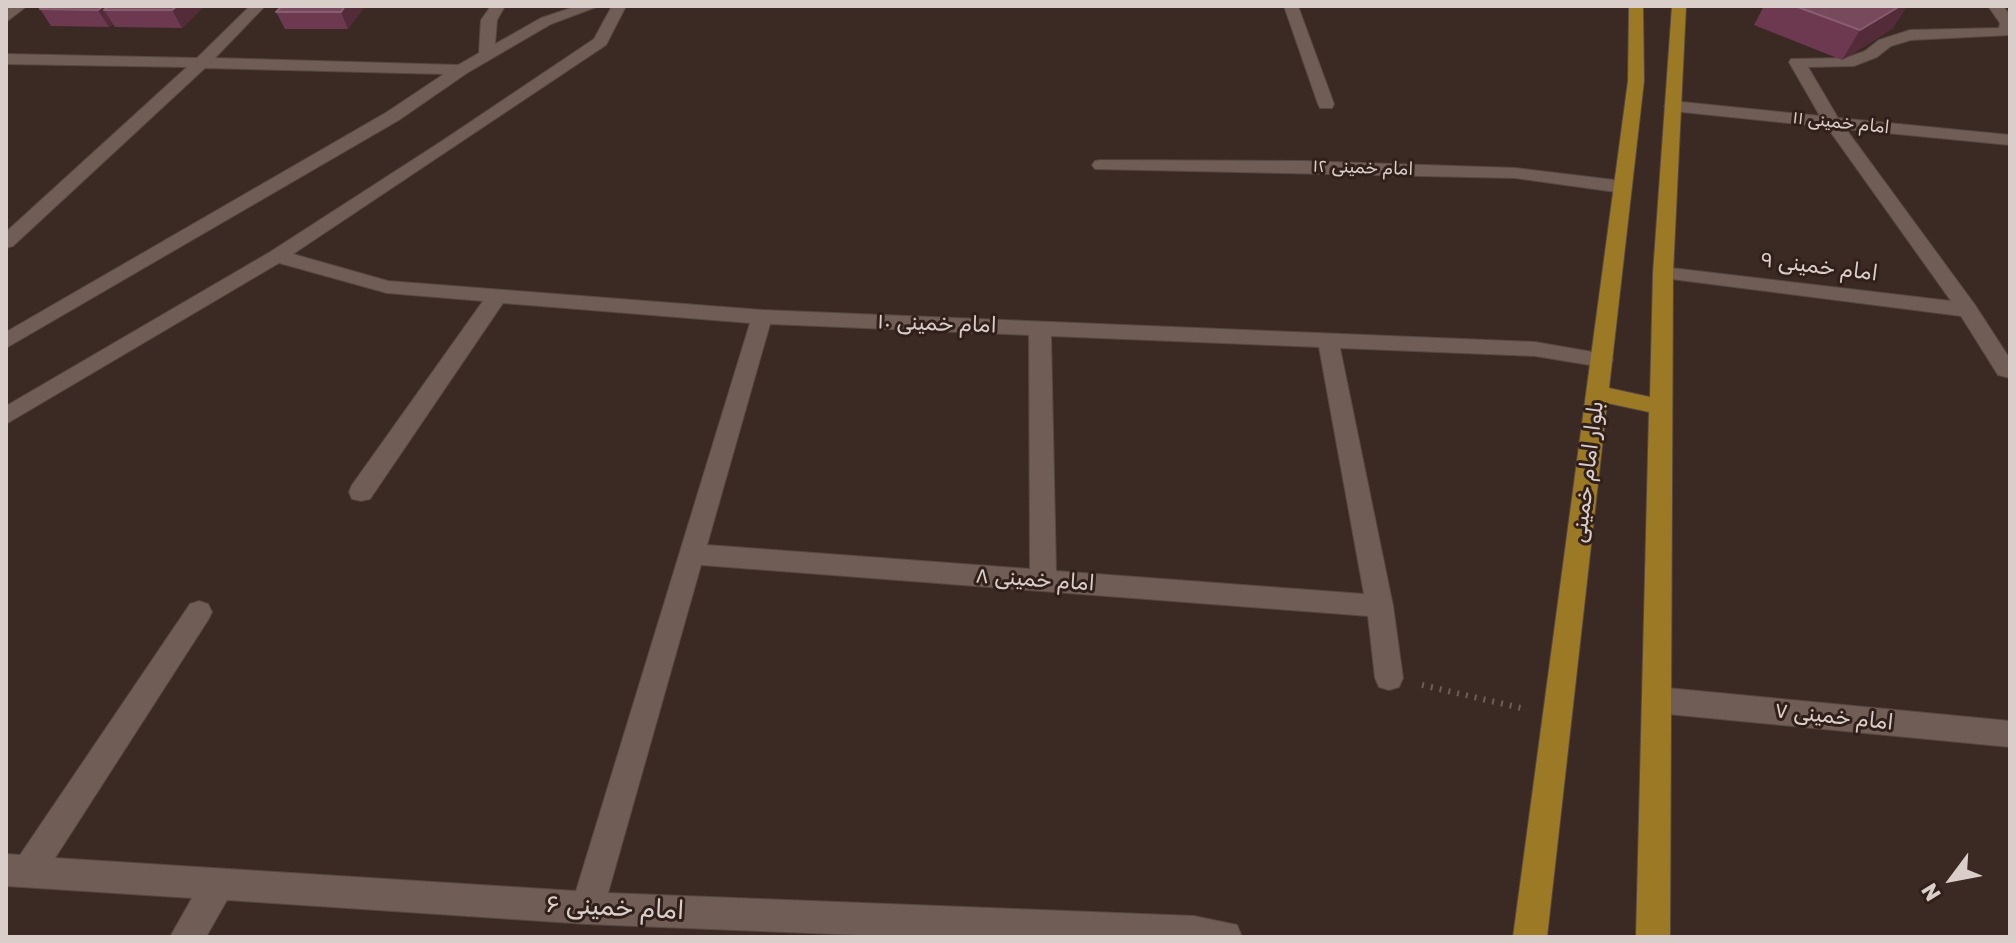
<!DOCTYPE html>
<meta charset="utf-8">
<style>
body{margin:0}
#map{position:relative;width:2016px;height:943px;overflow:hidden;background:#3b2a23;font-family:Rubik,sans-serif}
canvas{display:block}
.frame{position:absolute;inset:0;border:8px solid #daceca;pointer-events:none}
.north{position:absolute;left:1912px;top:839px;width:80px;height:80px;-webkit-text-stroke:6px #31201a;paint-order:stroke;rotate:238deg;font-size:22px;font-weight:700;line-height:32px;text-align:center;color:#daceca}
.north::after{content:'';display:block;margin:auto;width:28px;height:36px;background:#daceca;clip-path:polygon(50% 0,100% 100%,50% 72%,0 100%)}
</style>
<div id="map">
<canvas width="2016" height="943"></canvas>
<div class="frame"></div>
<div class="north">N</div>
</div>
<script>
const context = document.querySelector('canvas').getContext('2d');
context.lineJoin = 'round';
function poly(rows) {
  const path = new Path2D();
  for (const r of rows) {
    path.moveTo(r[0], r[1]);
    for (let i = 2; i < r.length; i += 2) path.lineTo(r[i], r[i + 1]);
  }
  return path;
}
function stroke(path, color, width, dash) {
  context.strokeStyle = color;
  context.lineWidth = width;
  context.lineCap = dash ? 'butt' : 'round';
  context.setLineDash(dash || []);
  context.stroke(path);
}
function paint(path, color) {
  context.fillStyle = color;
  context.fill(path, 'evenodd');
}
function write(font, color, halo, rows, align = 'center') {
  context.font = font + ' Rubik,Cairo,sans-serif';
  context.lineWidth = 6;
  context.setLineDash([]);
  context.textBaseline = 'middle';
  context.strokeStyle = halo;
  context.fillStyle = color;
  for (const [text, x, y, turn = 0] of rows) {
    context.save();
    context.translate(x, y);
    context.rotate((+turn || 0) * Math.PI / 180);
    context.textAlign = isNaN(turn) ? turn : align;
    if (halo) context.strokeText(text, 0, 0);
    context.fillText(text, 0, 0);
    context.restore();
  }
}
const path = poly([
 [1422,685,1521,708]
]);
const minor = poly([
 [11,6,27,6,6,22,6,10,11,6],
 [250,6,265,6,215,58,458,65,479,53,481,20,491,6,505,6,497,20,495,44,541,18,577,6,599,6,551,24,467,73,399,120,6,348,6,332,387,112,444,74,205,68,13,246,6,248,6,232,187,67,6,64,6,54,197,58,250,6],
 [612,6,626,6,606,45,293,254,388,281,762,310,1535,342,1610,355,1613,360,1610,365,1602,367,1535,356,1340,348,1393,606,1403,678,1399,687,1389,690,1379,687,1375,678,1368,616,701,565,608,893,1194,916,1237,925,1242,937,907,937,587,924,227,900,206,937,170,937,192,898,6,886,6,854,20,855,190,604,199,601,208,604,212,612,208,620,55,858,576,891,750,323,503,303,370,499,361,501,352,499,349,492,352,485,483,301,387,293,279,263,6,424,6,406,270,252,442,141,594,39,612,6],
 [770,324,1029,335,1030,569,707,545,770,324],
 [1051,336,1319,347,1364,594,1056,571,1051,336],
 [1284,6,1298,6,1334,104,1332,108,1320,108,1318,104,1284,6],
 [1988,6,2003,6,2010,15,2010,35,1911,40,1891,46,1877,57,1854,66,1808,67,1838,118,2010,135,2010,145,1846,129,1975,305,2010,359,2010,378,1998,375,1961,316,1656,277,1653,273,1663,267,1951,301,1827,127,1672,111,1664,106,1672,101,1820,116,1789,62,1791,59,1846,58,1865,51,1879,40,1910,30,1999,28,2000,23,1988,6],
 [1101,160,1304,161,1515,168,1623,181,1632,187,1623,193,1515,178,1095,169,1092,165,1095,161,1101,160],
 [1657,687,2010,721,2010,747,1657,713,1647,709,1643,700,1647,691,1657,687]
]);
const major = poly([
 [1629,6,1643,6,1644,81,1609,388,1650,397,1653,273,1672,6,1686,6,1673,273,1670,937,1636,937,1649,412,1607,403,1547,937,1513,937,1628,81,1629,6]
]);
const wall = poly([
 [204,6,182,28,115,27,113,24,109,27,51,26,40,9],
 [365,6,348,29,285,29,276,12],
 [1764,6,1907,6,1892,29,1842,60,1754,25]
]);
const shadedWall = poly([
 [103,6,132,6,104,10,113,24,109,27,98,10],
 [177,6,204,6,182,28,172,10],
 [345,6,365,6,348,29,341,12],
 [1900,6,1907,6,1892,29,1842,60,1860,30]
]);
const building = poly([
 [43,6,103,6,98,10,40,9,43,6],
 [109,6,177,6,172,10,104,10,109,6],
 [282,6,345,6,341,12,276,12,282,6],
 [1795,6,1900,6,1860,30,1795,6]
]);
const farStreetnames = [
 ["امام خمینی ۱۱",1841,123,6],
 ["امام خمینی ۱۲",1363,168,2]
];
const streetNames = [
 ["امام خمینی ۹",1819,267,7],
 ["امام خمینی ۱۰",937,324,2],
 ["بلوار امام خمینی",1588,472,-83],
 ["امام خمینی ۸",1035,580,4],
 ["امام خمینی ۷",1834,717,6]
];
const nearStreetnames = [
 ["امام خمینی ۶",615,908,3]
];
stroke(minor, '#564741', 2);
stroke(major, '#564741', 2);
stroke(path, '#6d5e58', 6, [2, 7]);
paint(minor, '#705d55');
paint(major, '#9c7925');
paint(wall, '#6c3950');
paint(shadedWall, '#542c39');
paint(building, '#78495d');
stroke(building, '#875e6e', 2);
write('18px', '#daceca', '#31201a', farStreetnames);
write('22px', '#daceca', '#31201a', streetNames);
write('26px', '#daceca', '#31201a', nearStreetnames);
</script>
